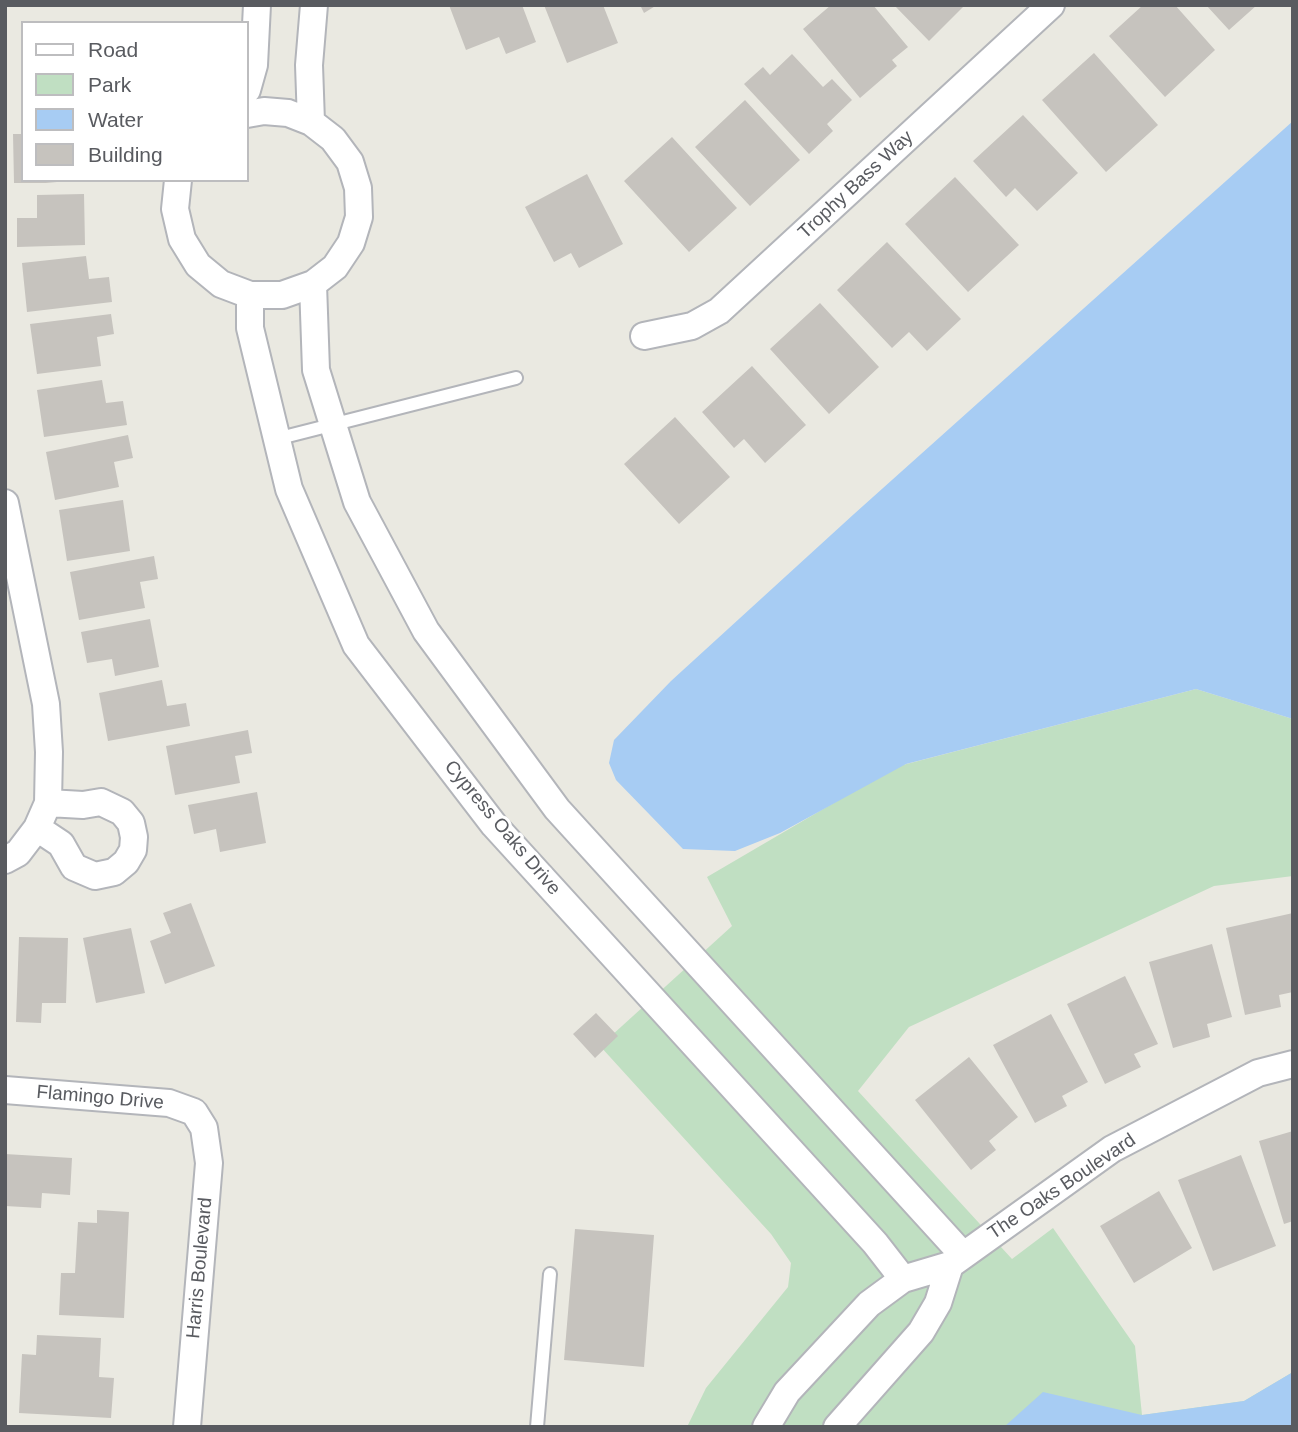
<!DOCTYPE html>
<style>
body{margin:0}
#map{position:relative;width:1298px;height:1432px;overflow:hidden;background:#eae9e1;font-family:Arial,sans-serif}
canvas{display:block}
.frame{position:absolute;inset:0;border:7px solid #595b60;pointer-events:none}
.legend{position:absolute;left:21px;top:21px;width:228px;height:161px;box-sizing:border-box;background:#fff;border:2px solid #bdbdbf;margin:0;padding:9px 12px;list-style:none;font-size:21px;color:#595b60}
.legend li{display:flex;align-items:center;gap:14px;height:35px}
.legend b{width:35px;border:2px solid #bdbdbf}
</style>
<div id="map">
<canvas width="1298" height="1432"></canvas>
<div class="frame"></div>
<ul class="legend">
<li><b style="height:9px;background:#fff"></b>Road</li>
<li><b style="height:19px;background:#c0dfc2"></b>Park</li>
<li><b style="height:19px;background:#a7ccf3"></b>Water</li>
<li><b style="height:19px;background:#c6c3be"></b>Building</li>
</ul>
</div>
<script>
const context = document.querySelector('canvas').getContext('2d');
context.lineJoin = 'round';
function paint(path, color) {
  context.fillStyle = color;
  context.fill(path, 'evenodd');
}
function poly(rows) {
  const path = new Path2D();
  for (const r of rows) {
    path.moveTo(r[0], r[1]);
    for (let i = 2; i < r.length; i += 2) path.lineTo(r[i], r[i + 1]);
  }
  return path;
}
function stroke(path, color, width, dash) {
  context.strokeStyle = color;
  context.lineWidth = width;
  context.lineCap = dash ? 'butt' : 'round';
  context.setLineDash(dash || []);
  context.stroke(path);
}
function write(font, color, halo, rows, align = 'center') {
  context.font = font + ' Arial,sans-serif';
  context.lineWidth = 6;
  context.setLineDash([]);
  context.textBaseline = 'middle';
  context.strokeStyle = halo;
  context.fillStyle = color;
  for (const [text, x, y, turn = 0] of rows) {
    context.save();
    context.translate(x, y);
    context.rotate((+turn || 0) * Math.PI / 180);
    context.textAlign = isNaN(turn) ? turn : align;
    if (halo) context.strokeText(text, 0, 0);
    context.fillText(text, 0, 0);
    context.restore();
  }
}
const green = poly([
 [1196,689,1293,719,1293,876,1214,886,909,1027,858,1091,1012,1259,1053,1228,1135,1346,1142,1415,1244,1401,1293,1372,1293,1427,687,1427,706,1388,788,1287,791,1263,771,1234,600,1046,732,926,707,877,895,767]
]);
const water = poly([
 [1293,121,1293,719,1196,689,906,764,780,833,735,851,683,849,616,780,609,763,614,740,671,681,854,514],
 [1293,1372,1293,1427,1004,1427,1043,1392,1142,1415,1244,1401]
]);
const building = poly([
 [449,5,522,5,536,42,506,54,499,37,466,50],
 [544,5,603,5,618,43,567,63],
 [640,5,657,5,644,13],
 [831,5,873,5,908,47,892,60,897,66,860,98,803,29],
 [894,5,965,5,929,41],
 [1143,5,1175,5,1215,50,1165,97,1109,36],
 [1206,5,1257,5,1229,30],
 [1094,53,1158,125,1106,172,1042,100],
 [792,54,823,87,832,79,852,100,827,124,833,131,809,154,744,84,763,67,770,75],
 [745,100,800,160,750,206,695,147],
 [1023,115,1078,173,1037,211,1015,188,1006,197,973,161],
 [13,134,23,134,23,180,57,183,14,183],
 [672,137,737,208,689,252,624,181],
 [587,174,623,244,579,268,571,253,554,262,525,207],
 [955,177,1019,245,968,292,905,224],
 [84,194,85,245,17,247,17,218,37,218,37,195],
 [887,242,961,319,927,351,909,332,892,348,837,290],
 [86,256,89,279,109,277,112,302,27,312,22,263],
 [820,303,879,367,829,414,770,349],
 [111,314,114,334,97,337,101,366,37,374,30,324],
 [752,366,806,425,765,463,744,439,734,448,702,412],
 [102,380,106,403,123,401,127,425,44,437,37,390],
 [675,417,730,477,679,524,624,464],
 [128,435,133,458,114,462,119,487,55,500,46,452],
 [123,500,130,551,67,561,59,510],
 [154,556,158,579,140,582,145,608,79,620,70,572],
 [150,619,159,667,115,676,112,659,87,663,81,632],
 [162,680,167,706,186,703,190,726,108,741,99,693],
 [248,730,252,753,235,756,240,783,175,795,166,746],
 [257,792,266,843,220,852,216,829,194,834,188,805],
 [191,903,215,966,165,984,150,941,171,933,163,913],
 [1293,913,1293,992,1279,995,1281,1007,1245,1015,1226,928],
 [131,928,145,993,96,1003,83,938],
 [19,937,68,938,66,1003,42,1003,41,1023,16,1022],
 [1212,944,1232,1017,1207,1024,1210,1037,1173,1048,1149,962],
 [1125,976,1158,1044,1134,1054,1141,1067,1105,1084,1067,1004],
 [596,1013,618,1036,595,1058,573,1034],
 [1051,1014,1088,1082,1062,1096,1067,1106,1035,1123,993,1045],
 [969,1057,1018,1117,989,1141,996,1150,971,1170,915,1100],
 [1293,1131,1293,1221,1284,1224,1259,1141],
 [5,1154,72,1158,70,1195,42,1193,41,1208,5,1206],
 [1241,1155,1276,1246,1213,1271,1178,1180],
 [1159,1191,1192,1248,1134,1283,1100,1226],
 [97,1210,129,1212,124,1318,59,1315,61,1273,75,1273,78,1222,97,1223],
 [575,1229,654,1235,644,1367,564,1360],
 [37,1335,101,1338,99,1377,114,1378,111,1418,19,1413,22,1354,36,1355]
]);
const lane = poly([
 [276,439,516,378],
 [537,1427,550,1274]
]);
const street = poly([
 [247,90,254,65,257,5],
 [311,122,309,65,314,5],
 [178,180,175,209,182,239,198,265,221,284,250,295,282,295,313,284,335,267,351,243,359,217,358,188,350,162,333,139,311,122,288,113,264,111,247,114],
 [313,284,316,370,357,502,426,631,557,809,963,1255],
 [250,295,250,328,289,489,356,645,494,825,875,1243,903,1279],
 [644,336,692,326,719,311,1051,5],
 [5,503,46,704,49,752,48,803,37,828,18,853,5,860],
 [37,828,61,844,74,867,95,876,114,872,126,862,133,850,134,837,131,823,122,812,101,802,83,805,48,803],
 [5,1090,169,1103,194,1112,204,1128,209,1163,187,1427],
 [766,1427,787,1392,869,1304,903,1279,950,1265,1112,1149,1258,1073,1293,1064],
 [837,1427,921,1332,938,1303,950,1265]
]);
const streetNames = [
 ["Trophy Bass Way",856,185,-43],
 ["Cypress Oaks Drive",502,828,50],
 ["Flamingo Drive",100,1098,5],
 ["The Oaks Boulevard",1062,1187,-34],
 ["Harris Boulevard",200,1268,-85]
];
paint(green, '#c0dfc2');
paint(water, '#a7ccf3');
paint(building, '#c6c3be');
stroke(lane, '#b3b5ba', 16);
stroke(street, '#b3b5ba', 30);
stroke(lane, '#fff', 12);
stroke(street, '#fff', 26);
write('19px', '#595b60', '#fff', streetNames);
</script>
